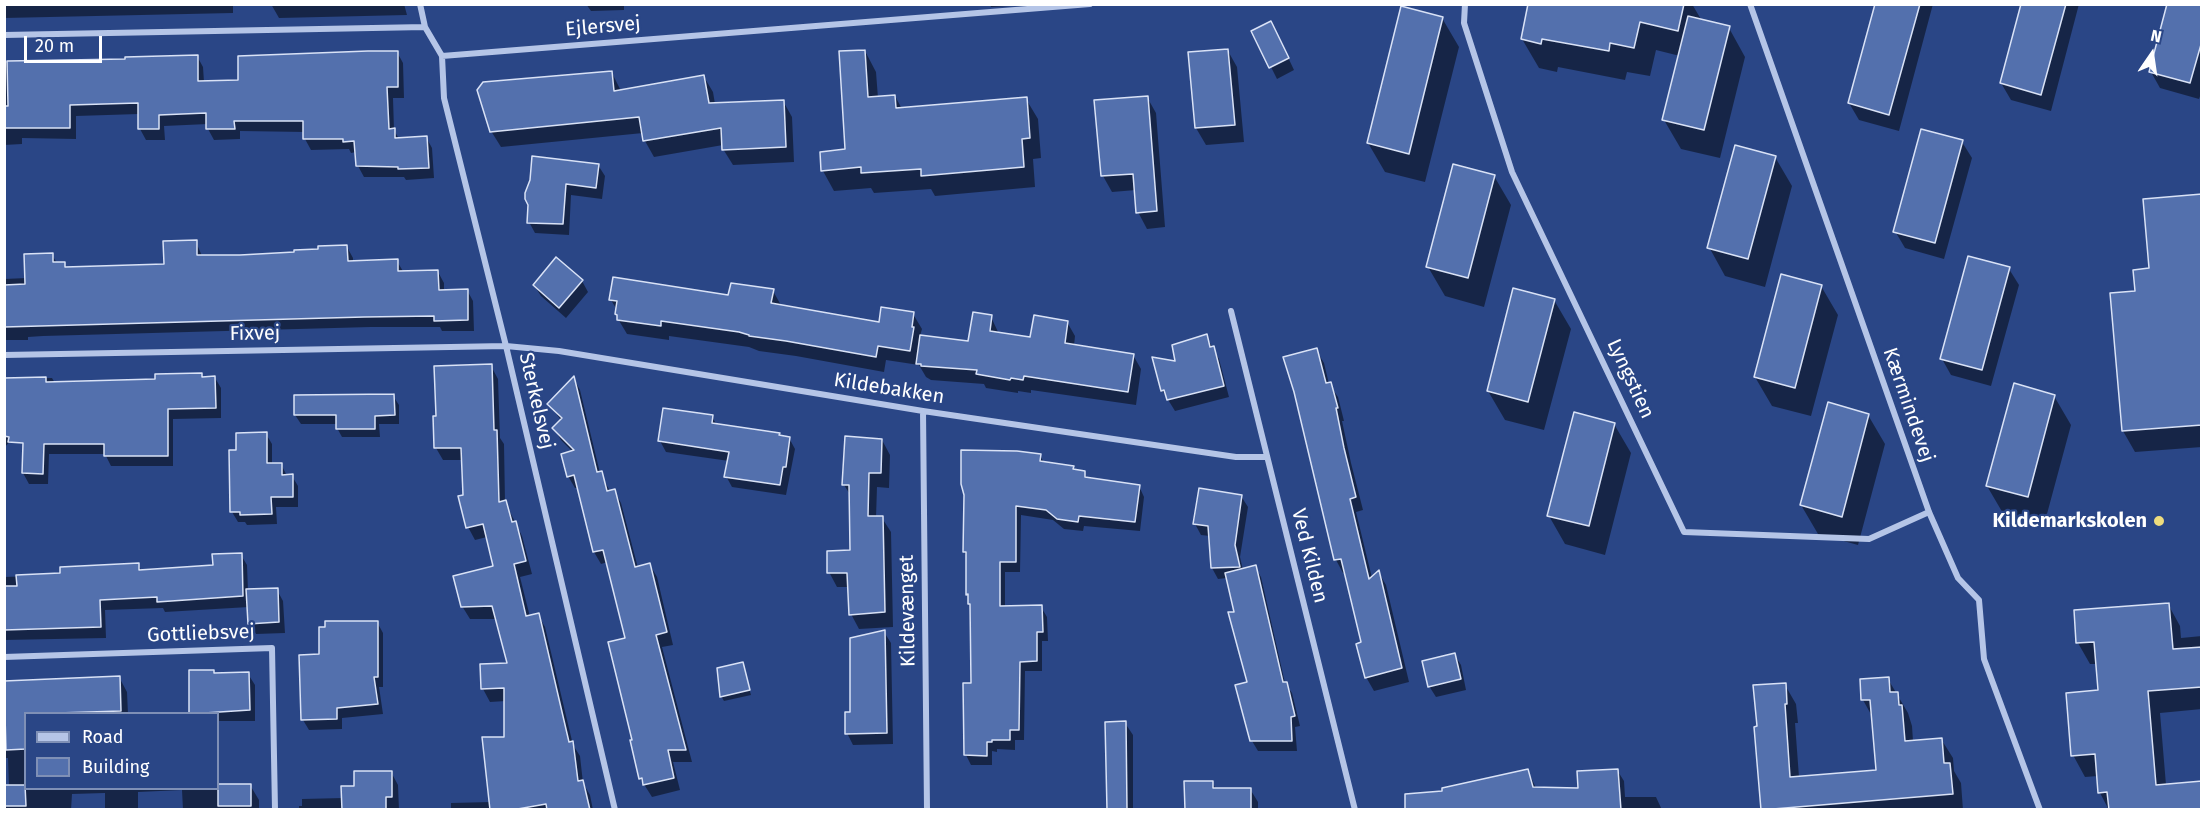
<!DOCTYPE html>
<meta charset="utf-8">
<style>
body{margin:0}
#map{position:relative;width:2206px;height:814px;overflow:hidden;background:#2a4686;font-family:"Fira Sans",sans-serif}
canvas{display:block}
.frame{position:absolute;inset:0;border:6px solid #fff;pointer-events:none}
.legend{position:absolute;left:24px;top:712px;width:195px;height:78px;box-sizing:border-box;background:#2a4686;border:2px solid #7f90b6;margin:0;padding:8px 10px;list-style:none;font-size:18px;color:#fff}
.legend li{display:flex;align-items:center;gap:12px;height:30px}
.legend b{width:30px;border:2px solid #7f90b6}
.north{position:absolute;left:2122px;top:24px;width:60px;height:60px;-webkit-text-stroke:4px #2a4686;paint-order:stroke;rotate:13deg;font-size:16px;font-weight:700;line-height:24px;text-align:center;color:#fff}
.north::after{content:'';display:block;margin:auto;width:21px;height:27px;background:#fff;clip-path:polygon(50% 0,100% 100%,50% 72%,0 100%)}
.scale{position:absolute;left:24px;top:36px;width:78px;height:27px;box-sizing:border-box;border:3px solid #fff;border-top:0;padding-left:8px;font-size:18px;line-height:21px;white-space:nowrap;color:#fff;-webkit-text-stroke:4px #2a4686;paint-order:stroke}
</style>
<div id="map">
<canvas width="2206" height="814"></canvas>
<div class="frame"></div>
<ul class="legend">
<li><b style="height:8px;background:#b5c5e7"></b>Road</li>
<li><b style="height:16px;background:#5370ad"></b>Building</li>
</ul>
<div class="north">N</div>
<div class="scale">20 m</div>
</div>
<script>
const context = document.querySelector('canvas').getContext('2d');
context.lineJoin = 'round';
function paint(path, color) {
  context.fillStyle = color;
  context.fill(path, 'evenodd');
}
function poly(rows) {
  const path = new Path2D();
  for (const r of rows) {
    path.moveTo(r[0], r[1]);
    for (let i = 2; i < r.length; i += 2) path.lineTo(r[i], r[i + 1]);
  }
  return path;
}
function stroke(path, color, width, dash) {
  context.strokeStyle = color;
  context.lineWidth = width;
  context.lineCap = dash ? 'butt' : 'round';
  context.setLineDash(dash || []);
  context.stroke(path);
}
function write(font, color, halo, rows, align = 'center') {
  context.font = font + ' "Fira Sans",sans-serif';
  context.lineWidth = 4.5;
  context.setLineDash([]);
  context.textBaseline = 'middle';
  context.strokeStyle = halo;
  context.fillStyle = color;
  for (const [text, x, y, turn = 0] of rows) {
    context.save();
    context.translate(x, y);
    context.rotate((+turn || 0) * Math.PI / 180);
    context.textAlign = isNaN(turn) ? turn : align;
    if (halo) context.strokeText(text, 0, 0);
    context.fillText(text, 0, 0);
    context.restore();
  }
}
const shadow = poly([
 [4,4,233,4,233,13,4,18],
 [271,4,404,4,407,15,279,18],
 [586,4,624,4,624,10,591,11],
 [990,4,1009,4,1010,6,991,7],
 [1530,4,1692,4,1702,21,1729,28,1745,57,1720,158,1681,149,1664,120,1680,56,1656,50,1650,76,1627,72,1625,80,1558,67,1557,72,1539,68,1522,39],
 [1876,4,1933,4,1899,131,1859,120,1849,103],
 [2022,4,2079,4,2051,111,2011,100,2001,83],
 [2202,4,2202,91,2199,99,2160,88,2151,72],
 [1442,18,1459,47,1425,182,1385,172,1368,143],
 [1253,31,1277,34,1294,70,1277,79],
 [865,51,876,72,878,98,895,96,902,109,1026,99,1038,119,1041,158,1033,159,1035,187,935,196,931,189,874,193,871,188,834,191,823,171,847,151],
 [1228,51,1237,67,1244,142,1206,145,1196,128,1190,54],
 [397,52,403,63,404,98,393,98,394,130,399,139,426,137,432,148,434,178,406,180,404,177,364,177,358,166,356,152,351,153,349,149,311,150,305,139,305,132,240,131,240,139,214,140,208,129,208,124,164,126,165,140,146,140,140,129,139,114,76,116,76,139,22,138,22,144,4,145,4,63,126,60,197,56,203,67,204,82,240,81],
 [612,73,621,91,704,77,713,92,715,104,783,101,792,117,794,162,733,165,723,149,723,145,654,157,645,141,643,133,501,147,491,131],
 [1147,97,1156,113,1165,227,1147,229,1138,212,1136,190,1112,192,1103,176,1096,102],
 [1962,142,1972,158,1944,259,1905,248,1895,231],
 [1775,157,1792,186,1765,287,1725,276,1709,247],
 [598,165,605,176,602,199,571,195,569,235,535,233,529,222,530,206,526,199],
 [1494,176,1511,205,1484,307,1445,296,1428,267],
 [196,242,202,256,296,254,347,247,353,258,353,262,397,261,404,273,438,272,444,283,444,291,467,290,473,301,474,331,442,331,440,327,371,327,43,336,28,337,28,340,4,340,4,279,27,278,52,255,57,263,64,263,67,268,166,265],
 [2009,269,2019,285,1991,386,1951,375,1942,359],
 [582,281,588,292,566,318,541,296,534,285],
 [1821,286,1838,315,1811,416,1772,406,1755,377],
 [773,291,782,307,880,324,913,314,922,329,920,336,970,343,991,317,999,334,1031,339,1067,322,1075,336,1074,346,1133,355,1141,369,1136,405,1031,390,1031,393,1018,391,1018,393,986,388,984,384,931,380,926,377,919,365,886,360,884,372,796,356,759,351,749,347,669,336,669,340,627,334,618,319,617,310,611,300,730,297],
 [1554,300,1571,329,1544,430,1505,420,1488,391],
 [1206,336,1219,359,1229,397,1175,411,1162,390,1178,362],
 [1316,350,1324,363,1329,384,1338,397,1344,421,1342,421,1351,463,1363,510,1356,512,1372,578,1379,573,1386,585,1409,682,1374,691,1366,677,1362,644,1346,572,1343,573,1336,560,1296,392],
 [491,366,498,379,500,438,504,444,505,502,522,536,532,574,520,577,530,617,538,615,545,627,573,745,580,756,583,783,590,795,593,810,451,810,451,803,491,802,506,738,506,701,490,702,483,689,509,665,496,619,470,619,462,606,495,567,487,537,475,540,468,527,463,460,443,460,436,448],
 [201,375,203,378,215,378,221,388,221,418,173,419,173,466,111,466,105,454,49,454,48,484,29,484,23,473,26,424,4,448,4,379,52,378,55,383,157,380],
 [574,379,580,390,600,473,610,491,614,490,621,503,638,568,650,565,657,577,673,645,662,647,692,762,673,762,680,790,652,797,640,778,634,741,627,639,608,562,601,564,594,552,579,488,575,488,568,476,573,452,561,440,554,428,561,420,549,404],
 [393,396,399,405,399,424,379,424,380,437,342,437,337,428,337,424,301,424,295,415],
 [2054,396,2071,425,2044,525,2004,515,1987,486],
 [2202,406,2202,447,2135,452,2123,431],
 [1868,415,1885,444,1858,545,1818,534,1801,505],
 [712,417,717,425,779,434,781,437,789,438,795,449,786,495,732,487,726,476,729,461,666,452,660,441],
 [1614,424,1631,453,1605,555,1565,544,1549,516],
 [266,434,272,444,272,464,281,464,287,476,292,476,298,486,298,507,276,507,277,524,247,525,245,522,238,522,232,512,238,451],
 [882,440,890,455,889,488,877,487,876,518,882,518,891,532,893,627,859,629,851,614,848,587,837,587,829,572,852,552,851,496,844,485],
 [1040,455,1044,463,1073,467,1075,471,1084,473,1088,479,1139,486,1144,497,1140,531,1084,526,1083,531,1064,529,1053,520,1021,515,1020,572,1005,572,1005,607,1041,607,1047,617,1048,641,1042,641,1042,671,1025,671,1024,740,1015,740,1015,750,997,749,997,752,992,751,992,765,971,765,966,755,972,684,971,606,968,594,967,557,964,552],
 [1241,496,1248,507,1240,557,1243,570,1255,567,1261,577,1285,683,1292,693,1300,726,1295,727,1297,751,1258,751,1252,741,1249,683,1227,578,1218,579,1212,568,1210,536,1201,535,1195,524],
 [241,555,247,565,248,591,277,590,283,601,285,633,256,634,249,623,249,607,165,612,163,608,105,610,106,638,4,640,4,577,62,575,138,565,142,571,214,567],
 [2168,604,2180,626,2181,638,2202,636,2202,709,2160,713,2166,785,2109,810,2100,793,2098,776,2085,777,2073,755,2099,691,2097,664,2090,664,2078,643,2075,612],
 [377,622,383,633,383,687,379,687,383,714,342,718,342,729,309,730,303,720,321,656],
 [884,632,891,643,893,744,853,745,847,733,852,713],
 [1454,654,1461,665,1466,690,1436,697,1429,686],
 [742,663,751,695,724,701,721,696],
 [248,674,255,685,255,721,218,721,218,714,191,714,215,675],
 [119,677,127,692,128,714,26,714,26,788,218,788,218,785,250,785,259,800,259,810,183,810,182,790,138,792,138,810,105,810,105,793,72,794,71,810,4,810,4,787,9,787,8,758,4,758,4,682],
 [1888,679,1908,713,1912,726,1913,741,1941,739,1953,758,1954,771,1961,783,1963,810,1762,810,1785,685,1796,704,1798,723,1795,723,1799,777,1877,772,1873,718,1863,700],
 [1125,723,1133,735,1133,810,1094,810,1094,808,1108,808],
 [1617,770,1624,781,1625,797,1656,797,1662,810,1490,810,1528,771,1536,788,1579,790],
 [391,772,398,785,399,810,299,810,299,806,302,806,302,799,343,798,356,787],
 [1212,782,1216,789,1250,789,1258,802,1258,810,1150,810,1186,809]
]);
const building = poly([
 [1528,4,1684,4,1678,31,1640,22,1634,48,1610,43,1609,51,1542,39,1541,44,1521,39,1528,4],
 [1875,4,1920,4,1889,115,1848,103,1875,4],
 [2021,4,2066,4,2041,95,2000,83,2021,4],
 [2167,4,2202,4,2202,41,2190,83,2149,72,2167,4],
 [1401,6,1443,17,1409,154,1367,143,1401,6],
 [1688,16,1730,26,1704,130,1662,120,1688,16],
 [1271,21,1289,58,1269,68,1251,31,1271,21],
 [1228,49,1235,125,1195,128,1188,52,1228,49],
 [865,50,868,97,895,95,896,108,1027,97,1030,138,1022,139,1024,167,921,176,921,169,861,173,861,167,821,171,820,152,845,149,839,51,865,50],
 [368,51,398,51,398,87,387,87,389,129,395,128,395,138,427,136,429,168,398,169,398,167,356,166,354,141,343,142,343,139,303,139,303,121,234,121,235,129,206,129,206,113,159,115,159,129,138,129,138,103,70,105,70,128,4,128,4,106,8,106,7,61,125,59,125,57,198,55,198,81,238,80,238,56,368,51],
 [612,71,614,91,704,75,709,103,784,100,786,147,722,150,721,128,643,141,639,117,490,132,477,90,483,82,612,71],
 [1148,96,1157,211,1136,213,1133,174,1101,176,1094,100,1148,96],
 [1921,129,1963,140,1935,243,1893,232,1921,129],
 [1735,145,1776,156,1748,259,1707,248,1735,145],
 [532,156,599,164,596,188,566,184,563,224,527,223,528,205,525,199,525,193,530,180,532,156],
 [1453,164,1495,175,1468,278,1426,267,1453,164],
 [2202,194,2202,425,2122,431,2110,293,2135,291,2133,270,2149,268,2143,199,2202,194],
 [197,240,197,255,240,255,294,252,294,250,318,249,318,246,347,245,348,261,398,259,398,271,438,270,439,290,468,289,468,320,434,321,434,316,364,317,4,327,4,285,25,284,24,254,53,253,53,262,65,262,65,267,164,264,163,241,197,240],
 [1968,256,2010,267,1982,370,1940,359,1968,256],
 [556,257,583,280,559,308,533,285,556,257],
 [1781,274,1822,285,1795,388,1754,377,1781,274],
 [613,277,728,295,731,283,774,289,771,303,879,322,881,307,914,312,912,327,914,327,910,351,878,346,876,357,786,341,749,336,749,335,739,332,661,321,661,326,617,320,617,315,615,314,617,301,609,300,613,277],
 [1513,288,1555,299,1528,402,1487,391,1513,288],
 [973,312,992,315,990,331,1030,337,1034,315,1068,321,1065,343,1134,354,1128,392,1024,376,1023,380,1011,378,1010,380,976,374,977,370,921,366,921,364,916,364,920,335,968,341,973,312],
 [1207,334,1210,347,1214,346,1224,386,1167,400,1164,390,1161,391,1152,357,1175,361,1172,345,1207,334],
 [1317,348,1326,383,1331,382,1338,408,1336,408,1344,448,1356,497,1350,499,1369,579,1379,570,1402,668,1365,678,1356,644,1361,642,1341,559,1334,560,1294,392,1283,357,1317,348],
 [492,364,494,430,497,430,499,502,506,500,512,522,516,521,526,561,514,564,526,616,539,613,569,742,573,741,578,781,583,780,590,810,547,810,546,804,512,810,490,810,482,737,504,737,504,688,481,689,480,664,507,663,492,606,461,607,453,576,493,566,483,524,466,528,458,496,463,495,461,448,434,448,433,416,436,416,434,366,492,364],
 [202,373,202,377,215,376,216,408,168,409,168,456,104,456,104,444,44,444,43,474,22,473,23,443,8,442,9,437,4,436,4,378,46,377,46,382,155,379,155,374,202,373],
 [574,376,597,472,602,471,607,491,615,489,635,567,650,563,667,632,656,635,686,750,668,750,674,778,643,785,642,778,639,779,630,740,632,740,608,642,625,638,603,550,593,552,574,475,567,477,561,454,574,450,552,428,562,418,547,404,574,376],
 [2014,383,2055,395,2028,497,1986,486,2014,383],
 [394,394,395,415,375,416,375,429,336,429,336,415,294,415,294,395,394,394],
 [1828,402,1869,414,1842,517,1800,505,1828,402],
 [663,408,713,415,712,423,780,433,779,435,790,437,786,467,783,467,780,485,724,477,729,452,658,441,663,408],
 [1574,412,1615,423,1589,526,1547,516,1574,412],
 [267,432,267,463,282,463,282,475,293,474,293,497,271,497,272,514,240,515,240,512,230,512,229,450,236,450,236,433,267,432],
 [845,436,882,439,881,473,869,473,868,516,883,516,885,612,849,615,847,573,827,573,827,551,850,550,849,485,842,485,845,436],
 [961,450,1017,451,1041,454,1040,461,1074,466,1073,469,1085,471,1085,477,1140,485,1135,522,1079,516,1078,522,1057,519,1046,510,1016,506,1016,562,1000,562,1000,606,1042,605,1043,632,1037,632,1037,661,1020,662,1019,730,1010,730,1010,740,992,740,992,742,987,742,987,756,964,755,963,683,971,683,970,604,968,604,968,594,966,595,966,552,963,552,964,495,961,484,961,450],
 [1199,488,1242,495,1235,545,1240,567,1211,568,1208,526,1193,524,1199,488],
 [242,553,243,596,157,602,157,597,100,600,101,627,4,630,4,586,17,586,16,575,60,573,60,567,139,563,139,570,213,565,212,554,242,553],
 [1256,565,1283,682,1287,682,1295,716,1291,717,1292,741,1250,741,1235,685,1247,682,1228,612,1234,612,1225,573,1256,565],
 [278,588,279,622,248,624,246,589,278,588],
 [2169,603,2173,649,2202,647,2202,687,2148,691,2156,785,2202,781,2202,810,2109,810,2107,792,2098,793,2095,754,2071,756,2066,693,2098,690,2094,642,2076,643,2074,610,2169,603],
 [325,621,378,621,378,677,374,677,378,704,337,708,337,719,301,720,299,655,319,654,319,627,325,627,325,621],
 [885,630,887,733,845,734,845,712,850,712,850,638,885,630],
 [1455,653,1461,679,1428,687,1422,661,1455,653],
 [743,662,750,690,720,697,717,668,743,662],
 [189,670,214,670,214,673,249,672,250,710,189,714,189,670],
 [120,676,121,711,26,714,26,749,6,750,4,681,120,676],
 [1889,677,1890,692,1898,692,1899,705,1902,705,1905,741,1942,738,1944,763,1950,763,1953,794,1761,810,1754,727,1757,726,1753,685,1786,683,1787,704,1785,704,1790,777,1876,770,1870,700,1861,700,1860,679,1889,677],
 [1126,721,1127,810,1107,810,1105,722,1126,721],
 [1528,769,1533,787,1578,788,1577,771,1618,769,1621,810,1405,810,1405,794,1442,791,1442,788,1528,769],
 [354,771,392,771,392,797,386,797,386,810,342,810,341,786,354,786,354,771],
 [1184,781,1213,781,1213,788,1251,788,1251,810,1185,810,1184,781],
 [218,784,251,784,251,806,218,806,218,784],
 [4,785,25,785,26,806,4,806,4,785]
]);
const street = poly([
 [420,4,425,27,442,56,444,98,506,346,615,810],
 [1465,4,1464,23,1512,172,1684,532,1869,539,1929,512],
 [1750,4,1929,512,1958,578,1979,600,1984,659,2040,810],
 [4,35,425,27],
 [442,56,1090,4],
 [1231,311,1355,810],
 [4,355,506,346,559,351,923,411,1236,457,1267,457],
 [923,411,927,810],
 [4,657,272,648,275,810]
]);
const markers = [
 [2159,521,6,"#eedc7d"]
];
const streetNames = [
 ["Ejlersvej",603,27,-5],
 ["Fixvej",255,334,-1],
 ["Lyngstien",1630,379,65],
 ["Kildebakken",889,389,9],
 ["Sterkelsvej",536,401,77],
 ["Kærmindevej",1908,405,71],
 ["Ved Kilden",1309,556,76],
 ["Kildevænget",908,611,-91],
 ["Gottliebsvej",201,634,-2]
];
const poiNames = [
 ["Kildemarkskolen",2147,521]
];
paint(shadow, '#0007');
paint(building, '#5370ad');
stroke(building, '#d9e2f6', 1.5);
stroke(street, '#b5c5e7', 6);
for (const [x, y, r, color] of markers) {
  const dot = new Path2D();
  dot.arc(x, y, r, 0, 2 * Math.PI);
  context.fillStyle = color;
  context.fill(dot);
  stroke(dot, '#2a4686', 2);
}
write('20px', '#fff', '#2a4686', streetNames);
write('bold 20px', '#fff', '#2a4686', poiNames, 'right');
</script>
